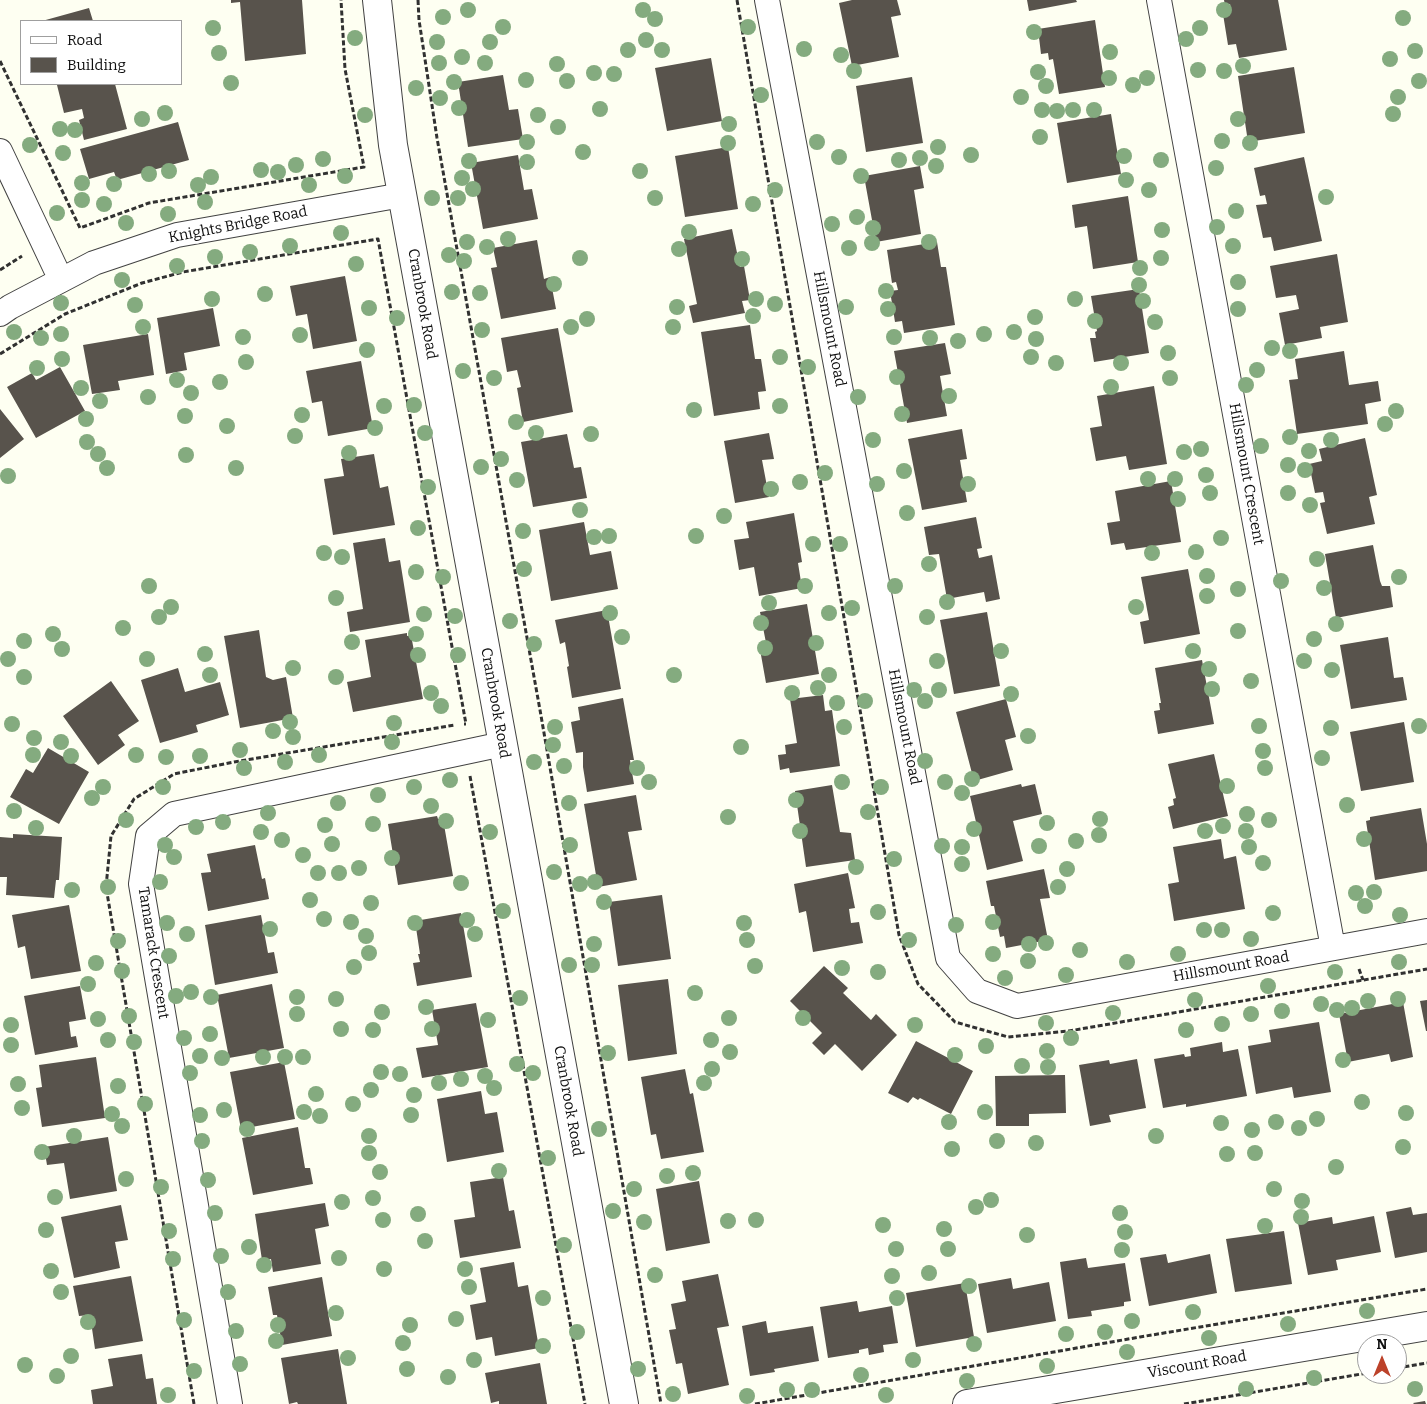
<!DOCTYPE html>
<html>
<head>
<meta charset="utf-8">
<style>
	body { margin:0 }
	#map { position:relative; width:1427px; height:1404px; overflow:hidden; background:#fefff2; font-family:Bitter,serif }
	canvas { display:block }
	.legend { position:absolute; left:20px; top:20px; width:162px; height:65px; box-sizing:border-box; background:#fff; border:1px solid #9f9f9f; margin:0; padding:6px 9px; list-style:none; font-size:15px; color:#0f0f0f }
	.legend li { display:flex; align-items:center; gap:10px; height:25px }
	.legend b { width:25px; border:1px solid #9f9f9f }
	.north { position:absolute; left:1357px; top:1334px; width:50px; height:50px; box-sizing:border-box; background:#fff; border:1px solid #9f9f9f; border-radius:50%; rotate:0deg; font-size:14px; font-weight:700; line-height:20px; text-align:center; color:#0f0f0f }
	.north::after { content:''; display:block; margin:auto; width:18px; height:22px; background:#bc422a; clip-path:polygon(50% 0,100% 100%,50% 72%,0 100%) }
</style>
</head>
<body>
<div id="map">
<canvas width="1427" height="1404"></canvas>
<ul class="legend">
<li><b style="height:6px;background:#fff"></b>Road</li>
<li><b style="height:14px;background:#58534c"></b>Building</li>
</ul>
<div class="north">N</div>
</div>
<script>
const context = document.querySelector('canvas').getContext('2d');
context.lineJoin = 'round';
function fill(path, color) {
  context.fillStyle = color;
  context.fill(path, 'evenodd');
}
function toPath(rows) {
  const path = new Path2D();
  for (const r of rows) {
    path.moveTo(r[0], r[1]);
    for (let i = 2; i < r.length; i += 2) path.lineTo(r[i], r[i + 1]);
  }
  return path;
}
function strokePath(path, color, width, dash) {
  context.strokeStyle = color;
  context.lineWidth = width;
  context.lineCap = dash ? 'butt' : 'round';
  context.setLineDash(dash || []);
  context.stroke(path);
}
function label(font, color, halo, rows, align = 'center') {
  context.font = font + ' Bitter,serif';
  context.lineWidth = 5;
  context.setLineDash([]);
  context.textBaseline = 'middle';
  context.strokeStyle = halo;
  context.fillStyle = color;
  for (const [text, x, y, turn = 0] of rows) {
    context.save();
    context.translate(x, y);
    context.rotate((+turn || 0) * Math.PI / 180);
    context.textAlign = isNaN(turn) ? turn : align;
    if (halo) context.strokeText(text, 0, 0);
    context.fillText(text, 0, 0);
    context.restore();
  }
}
fill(toPath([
	[231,0,302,0,306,54,245,61,240,2,231,3],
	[852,0,897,0,901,15,891,17,899,57,852,66,839,3],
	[1027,0,1076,0,1077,2,1029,11],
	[1224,0,1278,0,1287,50,1239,58,1236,44,1228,45,1223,14,1231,12,1230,4,1225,5],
	[89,8,93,21,42,21],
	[1095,20,1105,87,1059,94,1053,59,1049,60,1048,53,1041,54,1038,29],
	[711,58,722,121,667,131,655,68],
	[1294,67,1305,133,1248,142,1238,76],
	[503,75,509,110,518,109,523,139,468,147,458,82],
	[912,77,923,143,866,152,856,86],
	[63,84,115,84,127,129,84,140,79,120,84,118,82,109,64,113,57,85],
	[1111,114,1121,174,1067,183,1057,123],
	[178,122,189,160,117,180,114,172,89,179,80,149],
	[728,147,738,209,685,217,675,156],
	[518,155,524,190,532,189,538,219,483,229,471,163],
	[1304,157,1322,241,1274,251,1271,237,1263,238,1256,205,1267,204,1265,195,1260,196,1254,168],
	[920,166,924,188,914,190,921,234,876,242,864,176],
	[1128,196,1138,262,1093,269,1087,226,1075,228,1072,205],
	[732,229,740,267,744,266,750,300,742,301,745,313,693,323,689,306,697,304,684,239],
	[537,240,544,279,550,277,556,309,501,319,491,268,497,267,493,248],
	[937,242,941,267,946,267,955,325,904,333,902,321,895,322,890,291,898,290,896,282,892,283,887,250],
	[1337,254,1348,322,1320,327,1322,338,1285,345,1279,313,1299,309,1296,295,1276,298,1270,266],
	[345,276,357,341,313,349,307,314,296,316,290,286],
	[1139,289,1149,353,1094,362,1090,338,1096,338,1095,332,1097,331,1091,296],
	[213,308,220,346,184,353,187,370,166,374,157,318],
	[750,325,755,359,761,359,766,391,758,392,760,409,714,416,701,332],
	[558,328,573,412,523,422,517,388,521,387,517,370,507,372,501,338],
	[148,334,154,375,118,381,120,390,92,394,83,345],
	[945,343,951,374,940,376,947,416,907,423,894,351],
	[1344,351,1349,385,1378,381,1381,401,1365,404,1368,424,1297,434,1289,380,1298,379,1295,359],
	[361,361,373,428,328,436,322,401,312,403,306,371],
	[60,367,85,411,36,438,7,387,32,373,36,380],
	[1154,386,1167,464,1129,470,1126,456,1096,461,1090,428,1102,426,1097,396],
	[0,409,24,439,0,458],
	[962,429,967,459,960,460,967,502,922,510,908,439],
	[769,433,774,459,762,460,769,497,735,503,724,441],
	[567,434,574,468,581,467,587,498,533,507,521,442],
	[1365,438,1377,495,1369,497,1375,524,1327,534,1320,503,1325,502,1323,492,1315,493,1309,464,1322,461,1319,449],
	[374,454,380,488,388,486,395,525,333,535,324,479,344,476,341,459],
	[1171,481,1181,542,1126,550,1124,543,1111,545,1107,523,1120,521,1115,491],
	[794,513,802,562,798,563,802,588,759,596,754,567,739,570,734,540,749,538,746,522],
	[976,517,982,548,977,549,979,558,992,555,1000,599,986,602,984,592,947,599,939,554,929,555,924,527],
	[584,522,590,555,611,551,618,589,551,601,539,530],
	[385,538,389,562,400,560,410,622,350,632,347,612,363,609,353,543],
	[1373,545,1380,581,1382,586,1390,586,1393,607,1336,618,1325,554],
	[1188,569,1200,634,1144,644,1140,622,1149,620,1141,577],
	[807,604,819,674,766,683,761,655,768,653,760,612],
	[607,610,621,689,572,698,567,667,569,666,565,642,560,644,555,620],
	[987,612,1000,686,954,694,940,620],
	[259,630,266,677,273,680,286,677,293,718,240,728,224,636],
	[407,633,407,636,411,635,423,699,353,712,347,682,371,677,365,640],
	[1388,637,1394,678,1403,677,1407,700,1351,709,1340,645],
	[1202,660,1214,724,1158,734,1154,711,1160,710,1159,703,1161,703,1155,668],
	[178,668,185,692,220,682,229,715,196,725,198,732,160,743,141,680],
	[111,681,139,721,118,735,125,745,98,765,63,716],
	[823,695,825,711,832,710,840,766,790,773,789,768,780,770,778,755,786,754,785,745,797,743,790,699],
	[623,698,634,760,630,760,634,784,587,792,583,767,583,752,576,753,571,722,580,720,578,707],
	[1006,699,1016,737,1005,740,1013,770,974,781,956,712],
	[1404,722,1414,782,1361,791,1350,732],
	[48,748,89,772,59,824,10,797,26,769,33,773],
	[1214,754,1228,816,1173,829,1168,807,1174,805,1173,799,1176,798,1168,764],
	[1021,784,1022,787,1035,784,1042,814,1013,821,1023,861,987,870,970,796],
	[832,785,840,832,851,833,855,860,806,867,795,791],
	[636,795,642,830,628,832,637,880,598,887,584,804],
	[1421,808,1427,844,1427,871,1375,880,1366,821,1370,820,1370,817],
	[437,816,438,819,443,819,453,876,398,885,388,824],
	[13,834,62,837,59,880,56,880,54,898,6,895,7,877,0,877,0,837,13,838],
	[1221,839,1224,859,1236,856,1245,909,1174,921,1168,884,1179,882,1173,847],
	[255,845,262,879,265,878,269,899,208,911,201,873,211,872,207,854],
	[1044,869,1050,898,1040,899,1048,940,1006,948,1004,936,1000,937,994,906,991,906,986,881],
	[848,873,855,908,849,909,851,923,859,922,863,943,813,952,806,911,799,913,794,884],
	[662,895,671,959,618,966,609,902],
	[69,905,81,971,31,979,25,946,18,948,12,915],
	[461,913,472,977,417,986,413,963,420,962,418,954,420,954,415,921],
	[261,915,268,953,274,952,278,973,215,985,205,925],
	[824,966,848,988,843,993,871,1020,876,1014,897,1035,862,1071,835,1044,824,1055,812,1043,822,1033,790,1001],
	[668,979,677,1054,628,1061,618,985],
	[272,984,284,1048,229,1058,217,995],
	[80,986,86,1019,69,1022,71,1037,76,1036,78,1047,35,1055,24,996],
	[1427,1000,1427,1031,1426,1031,1420,1001],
	[1403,1002,1413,1057,1391,1062,1389,1054,1348,1062,1339,1014],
	[476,1003,488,1067,422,1078,416,1048,438,1045,432,1010],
	[1319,1022,1331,1092,1294,1098,1292,1087,1256,1094,1248,1046,1271,1042,1269,1030],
	[916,1041,973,1071,951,1114,920,1098,918,1100,913,1097,908,1103,888,1093],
	[1222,1042,1223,1052,1238,1049,1247,1096,1186,1107,1186,1104,1163,1108,1154,1059,1184,1054,1185,1057,1191,1056,1190,1048],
	[96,1057,105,1118,42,1127,36,1088,42,1087,39,1065],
	[1137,1059,1146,1108,1109,1115,1111,1122,1090,1126,1079,1065,1109,1060,1110,1064],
	[284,1062,295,1119,241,1129,230,1072],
	[685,1069,690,1094,693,1093,704,1152,661,1159,656,1134,651,1135,641,1077],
	[1065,1075,1066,1113,1029,1114,1029,1126,996,1126,995,1076],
	[481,1091,485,1114,497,1112,504,1152,447,1162,437,1099],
	[298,1127,305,1168,310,1168,313,1184,253,1195,242,1138],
	[108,1137,117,1191,70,1199,64,1163,47,1165,44,1147],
	[503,1177,509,1211,514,1210,521,1248,460,1258,454,1220,475,1217,470,1182],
	[699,1181,710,1243,666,1251,656,1189],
	[325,1203,329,1226,315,1229,321,1264,273,1272,271,1259,262,1260,255,1214],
	[121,1205,128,1240,115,1242,120,1268,74,1278,61,1217],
	[1411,1207,1413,1215,1427,1213,1427,1252,1395,1258,1386,1212],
	[1374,1216,1381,1252,1336,1260,1338,1270,1308,1275,1298,1223,1332,1217,1333,1224],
	[1284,1231,1292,1284,1235,1292,1226,1239],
	[1166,1254,1168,1263,1210,1254,1217,1293,1149,1306,1140,1258],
	[1086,1258,1088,1268,1125,1263,1131,1301,1124,1302,1124,1306,1091,1311,1092,1316,1068,1319,1060,1262],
	[514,1262,518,1287,528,1285,539,1348,495,1356,492,1337,476,1340,470,1305,486,1302,480,1268],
	[718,1274,729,1326,717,1328,729,1385,688,1394,682,1363,676,1364,669,1330,676,1329,671,1304,686,1301,682,1281],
	[131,1276,143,1341,95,1349,90,1315,79,1316,73,1286],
	[322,1277,332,1336,282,1345,277,1315,273,1315,268,1287],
	[1011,1278,1013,1289,1049,1282,1056,1321,987,1333,978,1284],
	[965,1283,974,1337,916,1347,906,1293],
	[857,1301,859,1312,892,1306,898,1343,883,1345,884,1352,869,1355,868,1348,859,1350,859,1353,828,1358,820,1307],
	[766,1321,768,1333,813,1326,819,1361,774,1369,775,1372,750,1376,742,1326],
	[338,1349,347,1404,298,1404,297,1402,289,1404,281,1358],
	[142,1354,146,1379,153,1378,157,1404,93,1404,91,1390,113,1386,108,1359],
	[540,1363,547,1404,499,1404,499,1401,491,1403,485,1373],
	[1425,1401,1426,1404,1414,1404,1413,1403]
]), '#58534c');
const minor = toPath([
	[767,0,948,958,977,991,1017,1006,1427,931],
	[1159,0,1333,948],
	[0,151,61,280],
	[0,314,10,307,94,263,177,235,402,195],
	[230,1404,141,884,148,836,174,814,503,744]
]);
const tertiary = toPath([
	[377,0,393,145,624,1404],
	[967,1404,1427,1326]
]);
strokePath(minor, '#424242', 26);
strokePath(tertiary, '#424242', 30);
strokePath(toPath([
	[418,0,419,20,437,138,540,710,661,1404],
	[737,0,899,935,918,984,955,1022,1008,1037,1069,1031,1427,969],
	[0,61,80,228,149,203,364,167,345,69,341,0],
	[0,270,22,256],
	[0,354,65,314,142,283,183,272,378,239,466,724,464,724],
	[470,776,585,1404],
	[1359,969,1363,980],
	[1397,1368,1427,1363],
	[194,1404,106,887,111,836,134,799,174,774,234,762,455,725],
	[755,1404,1140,1337,1427,1289],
	[1184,1404,1367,1373]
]), '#313131', 3, [5, 2.5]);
strokePath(minor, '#fff', 24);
strokePath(tertiary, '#fff', 28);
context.fillStyle = '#84ab7f';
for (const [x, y] of [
	[468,10],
	[643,10],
	[1224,10],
	[443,17],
	[1403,18],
	[655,19],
	[503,27],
	[748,27],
	[213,28],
	[1200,28],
	[1034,32],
	[355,38],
	[1186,39],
	[646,40],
	[437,42],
	[490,42],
	[804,49],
	[628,50],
	[662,50],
	[1415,51],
	[1110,52],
	[219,53],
	[841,55],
	[462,57],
	[1390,59],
	[439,63],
	[485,63],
	[557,64],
	[1243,66],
	[1198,70],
	[854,71],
	[1224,71],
	[1038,72],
	[594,73],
	[614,74],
	[1109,78],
	[1147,78],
	[526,80],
	[567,81],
	[1419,81],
	[454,82],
	[231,83],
	[1133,85],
	[1046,86],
	[416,88],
	[761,95],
	[1021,97],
	[1398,97],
	[440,98],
	[459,108],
	[600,109],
	[1042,110],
	[1073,110],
	[1094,110],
	[1057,111],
	[165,113],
	[1393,114],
	[365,115],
	[538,115],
	[142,119],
	[1238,119],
	[729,124],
	[558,127],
	[60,129],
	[75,130],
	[1040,137],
	[1222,141],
	[527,142],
	[817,142],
	[728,143],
	[1250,143],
	[30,145],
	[938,147],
	[583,152],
	[63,153],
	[971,155],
	[1124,156],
	[839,157],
	[920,158],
	[323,159],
	[899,160],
	[1161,160],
	[469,161],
	[527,162],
	[296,165],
	[936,166],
	[1216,168],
	[261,170],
	[169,171],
	[640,171],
	[278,172],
	[149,174],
	[345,176],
	[861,176],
	[211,177],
	[462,178],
	[1126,180],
	[82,183],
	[114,184],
	[198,185],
	[309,185],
	[473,189],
	[775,190],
	[1149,190],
	[1326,197],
	[432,198],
	[458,198],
	[655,198],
	[82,200],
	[205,202],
	[104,204],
	[753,204],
	[1236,211],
	[57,213],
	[168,214],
	[857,217],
	[126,223],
	[832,224],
	[1217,227],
	[873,228],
	[1162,230],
	[689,232],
	[341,233],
	[508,239],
	[467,242],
	[929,242],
	[872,243],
	[290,246],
	[1233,246],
	[487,247],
	[849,248],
	[679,249],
	[250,252],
	[449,255],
	[215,257],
	[580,258],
	[1161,258],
	[742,259],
	[464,261],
	[356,264],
	[177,266],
	[1140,268],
	[122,280],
	[1238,282],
	[554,284],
	[1139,285],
	[886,291],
	[452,292],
	[480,293],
	[265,294],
	[212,299],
	[756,299],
	[1075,299],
	[1143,301],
	[61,303],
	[775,304],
	[135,305],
	[677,307],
	[846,307],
	[369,308],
	[888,309],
	[1238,309],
	[753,316],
	[1035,317],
	[397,318],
	[587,319],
	[1095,321],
	[1155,322],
	[143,327],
	[571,327],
	[673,327],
	[482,330],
	[14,332],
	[1014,332],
	[61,334],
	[984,334],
	[300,335],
	[243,337],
	[894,337],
	[41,338],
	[930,338],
	[1036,339],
	[958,341],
	[1272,348],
	[367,350],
	[1290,351],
	[1168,353],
	[780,357],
	[1031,357],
	[62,359],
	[246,362],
	[1056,363],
	[1121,363],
	[808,367],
	[37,368],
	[1257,370],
	[463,371],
	[897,377],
	[494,378],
	[1170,378],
	[177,380],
	[220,382],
	[1246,385],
	[1111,387],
	[81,388],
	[191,393],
	[949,396],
	[148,397],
	[858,397],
	[100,401],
	[414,405],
	[384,406],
	[780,406],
	[694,410],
	[1396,411],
	[902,414],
	[302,415],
	[185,416],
	[86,419],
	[516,422],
	[1385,424],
	[227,426],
	[375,428],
	[425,433],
	[536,433],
	[591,434],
	[295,436],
	[1290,437],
	[873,440],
	[1331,440],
	[87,442],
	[1261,446],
	[1201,449],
	[1309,451],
	[1184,452],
	[349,453],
	[98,454],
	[186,455],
	[501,459],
	[1288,465],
	[481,467],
	[107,468],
	[236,468],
	[1305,470],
	[904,471],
	[825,473],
	[1206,475],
	[8,476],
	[1148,479],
	[1175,479],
	[517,480],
	[800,482],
	[877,484],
	[968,484],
	[428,487],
	[771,489],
	[1210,493],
	[1288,493],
	[1178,499],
	[1310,505],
	[580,510],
	[907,513],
	[724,516],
	[418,528],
	[523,531],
	[609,536],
	[696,536],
	[594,537],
	[1221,538],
	[813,544],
	[840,544],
	[1196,552],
	[324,553],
	[1152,553],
	[342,557],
	[1317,559],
	[929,564],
	[524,569],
	[416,572],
	[1207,576],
	[443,577],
	[1399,577],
	[1281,581],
	[149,586],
	[805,586],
	[895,586],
	[1324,588],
	[1238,589],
	[1207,596],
	[336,598],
	[947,602],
	[769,603],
	[171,607],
	[1136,607],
	[852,608],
	[610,613],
	[829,613],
	[424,614],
	[455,616],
	[159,617],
	[927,617],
	[510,621],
	[761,623],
	[1336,624],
	[123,628],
	[1238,631],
	[53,634],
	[416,634],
	[622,637],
	[1314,639],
	[24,641],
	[352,642],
	[816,643],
	[534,644],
	[765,648],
	[62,649],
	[1001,651],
	[1193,651],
	[205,654],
	[418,655],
	[458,655],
	[8,659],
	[147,659],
	[937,661],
	[1304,661],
	[293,668],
	[1209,669],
	[1332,670],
	[210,675],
	[674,675],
	[829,675],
	[24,677],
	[336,677],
	[1251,681],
	[818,688],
	[1212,689],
	[914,690],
	[939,690],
	[431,693],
	[792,693],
	[1011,694],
	[865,701],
	[925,701],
	[837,703],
	[441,706],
	[290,722],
	[394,723],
	[12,724],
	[1259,726],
	[1419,726],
	[555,727],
	[844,727],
	[1331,728],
	[273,731],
	[1028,736],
	[293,737],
	[34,738],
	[61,742],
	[392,742],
	[553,745],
	[741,747],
	[240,750],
	[1263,751],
	[33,755],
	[136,755],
	[319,755],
	[71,756],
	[200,756],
	[166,757],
	[1322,758],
	[925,761],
	[285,762],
	[534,762],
	[564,766],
	[244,768],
	[637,768],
	[1265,768],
	[972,779],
	[450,780],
	[649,782],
	[842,782],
	[945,782],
	[1227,786],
	[103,787],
	[163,787],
	[414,787],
	[881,787],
	[962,793],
	[378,795],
	[92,798],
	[796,800],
	[338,803],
	[569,803],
	[1347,805],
	[431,806],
	[14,811],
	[868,812],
	[268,813],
	[1247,814],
	[728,817],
	[1100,819],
	[126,820],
	[1269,820],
	[446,821],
	[223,822],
	[1047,823],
	[373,824],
	[325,825],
	[1223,826],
	[196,827],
	[36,828],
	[974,829],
	[800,831],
	[1205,831],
	[1246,831],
	[261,832],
	[490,832],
	[1099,835],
	[1364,839],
	[282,840],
	[1076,841],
	[332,844],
	[165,845],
	[570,845],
	[942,846],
	[1039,846],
	[962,847],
	[1249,847],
	[303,855],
	[174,857],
	[392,858],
	[894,859],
	[1263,863],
	[962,864],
	[856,867],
	[359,868],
	[1067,869],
	[554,872],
	[318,873],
	[339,873],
	[160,882],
	[595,882],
	[461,883],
	[580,884],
	[108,887],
	[1058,887],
	[72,890],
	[1374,892],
	[1356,893],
	[310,900],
	[604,902],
	[371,903],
	[1365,906],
	[503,911],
	[878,912],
	[1273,913],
	[1400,915],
	[324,919],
	[467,920],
	[351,922],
	[993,922],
	[167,923],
	[415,923],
	[744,923],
	[956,925],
	[270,929],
	[1204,930],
	[1222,930],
	[187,934],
	[475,934],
	[366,936],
	[1251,939],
	[747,940],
	[909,940],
	[118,941],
	[1046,943],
	[594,944],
	[1029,944],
	[1080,950],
	[369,953],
	[993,954],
	[1178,954],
	[169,956],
	[1028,961],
	[1127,962],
	[1399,962],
	[96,963],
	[569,965],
	[592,965],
	[755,966],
	[354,967],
	[842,968],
	[122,971],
	[878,972],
	[1335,972],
	[1066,975],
	[1005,978],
	[88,984],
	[1268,986],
	[191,992],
	[695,993],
	[176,996],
	[211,997],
	[297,997],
	[520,998],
	[336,999],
	[1398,999],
	[1195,1000],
	[1368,1001],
	[1321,1004],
	[426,1007],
	[1352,1008],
	[1337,1010],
	[1282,1011],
	[382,1012],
	[1113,1013],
	[297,1014],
	[1251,1014],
	[129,1016],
	[729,1018],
	[803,1018],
	[98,1019],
	[488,1020],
	[1046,1023],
	[1222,1024],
	[11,1025],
	[915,1025],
	[341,1029],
	[432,1029],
	[373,1030],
	[1186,1030],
	[210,1034],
	[184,1038],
	[1071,1038],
	[108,1040],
	[711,1040],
	[134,1042],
	[11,1045],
	[986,1046],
	[1047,1051],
	[730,1052],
	[608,1053],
	[955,1055],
	[200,1056],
	[263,1057],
	[285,1057],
	[303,1057],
	[222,1058],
	[1343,1060],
	[517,1064],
	[1022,1066],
	[1048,1067],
	[712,1069],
	[381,1072],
	[190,1073],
	[533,1073],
	[400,1074],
	[485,1076],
	[461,1079],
	[439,1083],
	[704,1083],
	[18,1084],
	[118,1086],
	[494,1088],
	[371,1090],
	[316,1094],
	[414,1095],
	[1362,1102],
	[145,1104],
	[353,1104],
	[22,1108],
	[224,1110],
	[304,1112],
	[985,1112],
	[1406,1113],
	[112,1114],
	[200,1115],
	[411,1115],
	[320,1116],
	[1317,1119],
	[949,1122],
	[1276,1122],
	[1221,1123],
	[122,1126],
	[1299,1128],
	[247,1129],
	[599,1129],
	[1252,1130],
	[74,1136],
	[369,1136],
	[1156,1136],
	[202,1141],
	[997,1141],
	[1036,1143],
	[1403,1147],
	[952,1149],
	[42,1152],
	[369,1153],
	[1255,1153],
	[1227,1154],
	[548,1158],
	[1336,1167],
	[499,1171],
	[380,1172],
	[693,1173],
	[667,1176],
	[126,1179],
	[208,1180],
	[161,1187],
	[634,1189],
	[1274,1189],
	[55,1197],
	[373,1198],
	[991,1200],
	[1302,1201],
	[342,1202],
	[976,1207],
	[613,1211],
	[215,1213],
	[1120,1213],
	[418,1214],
	[1301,1217],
	[383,1220],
	[756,1220],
	[728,1221],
	[644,1222],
	[883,1225],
	[1265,1226],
	[944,1229],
	[46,1230],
	[169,1231],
	[1125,1232],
	[1027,1235],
	[425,1241],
	[564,1245],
	[249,1247],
	[896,1249],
	[948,1249],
	[1122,1250],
	[221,1256],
	[339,1258],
	[173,1259],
	[264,1265],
	[384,1269],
	[465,1269],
	[51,1271],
	[929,1273],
	[655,1275],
	[892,1276],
	[969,1286],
	[469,1287],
	[61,1292],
	[228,1292],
	[543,1298],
	[897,1298],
	[1367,1311],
	[1193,1312],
	[336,1313],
	[456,1319],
	[184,1320],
	[1132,1321],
	[88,1322],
	[1288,1324],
	[278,1325],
	[410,1325],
	[236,1331],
	[577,1332],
	[1105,1332],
	[1066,1334],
	[1209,1338],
	[276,1341],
	[403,1343],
	[974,1344],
	[543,1346],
	[1127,1352],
	[71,1356],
	[348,1358],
	[474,1360],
	[913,1360],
	[240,1364],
	[25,1365],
	[1047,1366],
	[407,1369],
	[638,1369],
	[194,1371],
	[861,1375],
	[57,1376],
	[448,1377],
	[1314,1378],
	[967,1381],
	[1246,1389],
	[1415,1389],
	[787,1390],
	[812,1390],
	[673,1394],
	[168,1395],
	[886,1395],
	[747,1396]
]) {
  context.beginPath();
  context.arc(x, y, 8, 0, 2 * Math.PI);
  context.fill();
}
label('15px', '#0f0f0f', '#fff', [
	["Knights Bridge Road",238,225,-11],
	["Cranbrook Road",422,304,80],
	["Hillsmount Road",829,329,79],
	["Hillsmount Crescent",1246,474,80],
	["Cranbrook Road",495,703,80],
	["Hillsmount Road",904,727,79],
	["Tamarack Crescent",153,953,81],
	["Hillsmount Road",1231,967,-10],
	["Cranbrook Road",568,1101,80],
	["Viscount Road",1197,1365,-10]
]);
</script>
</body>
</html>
